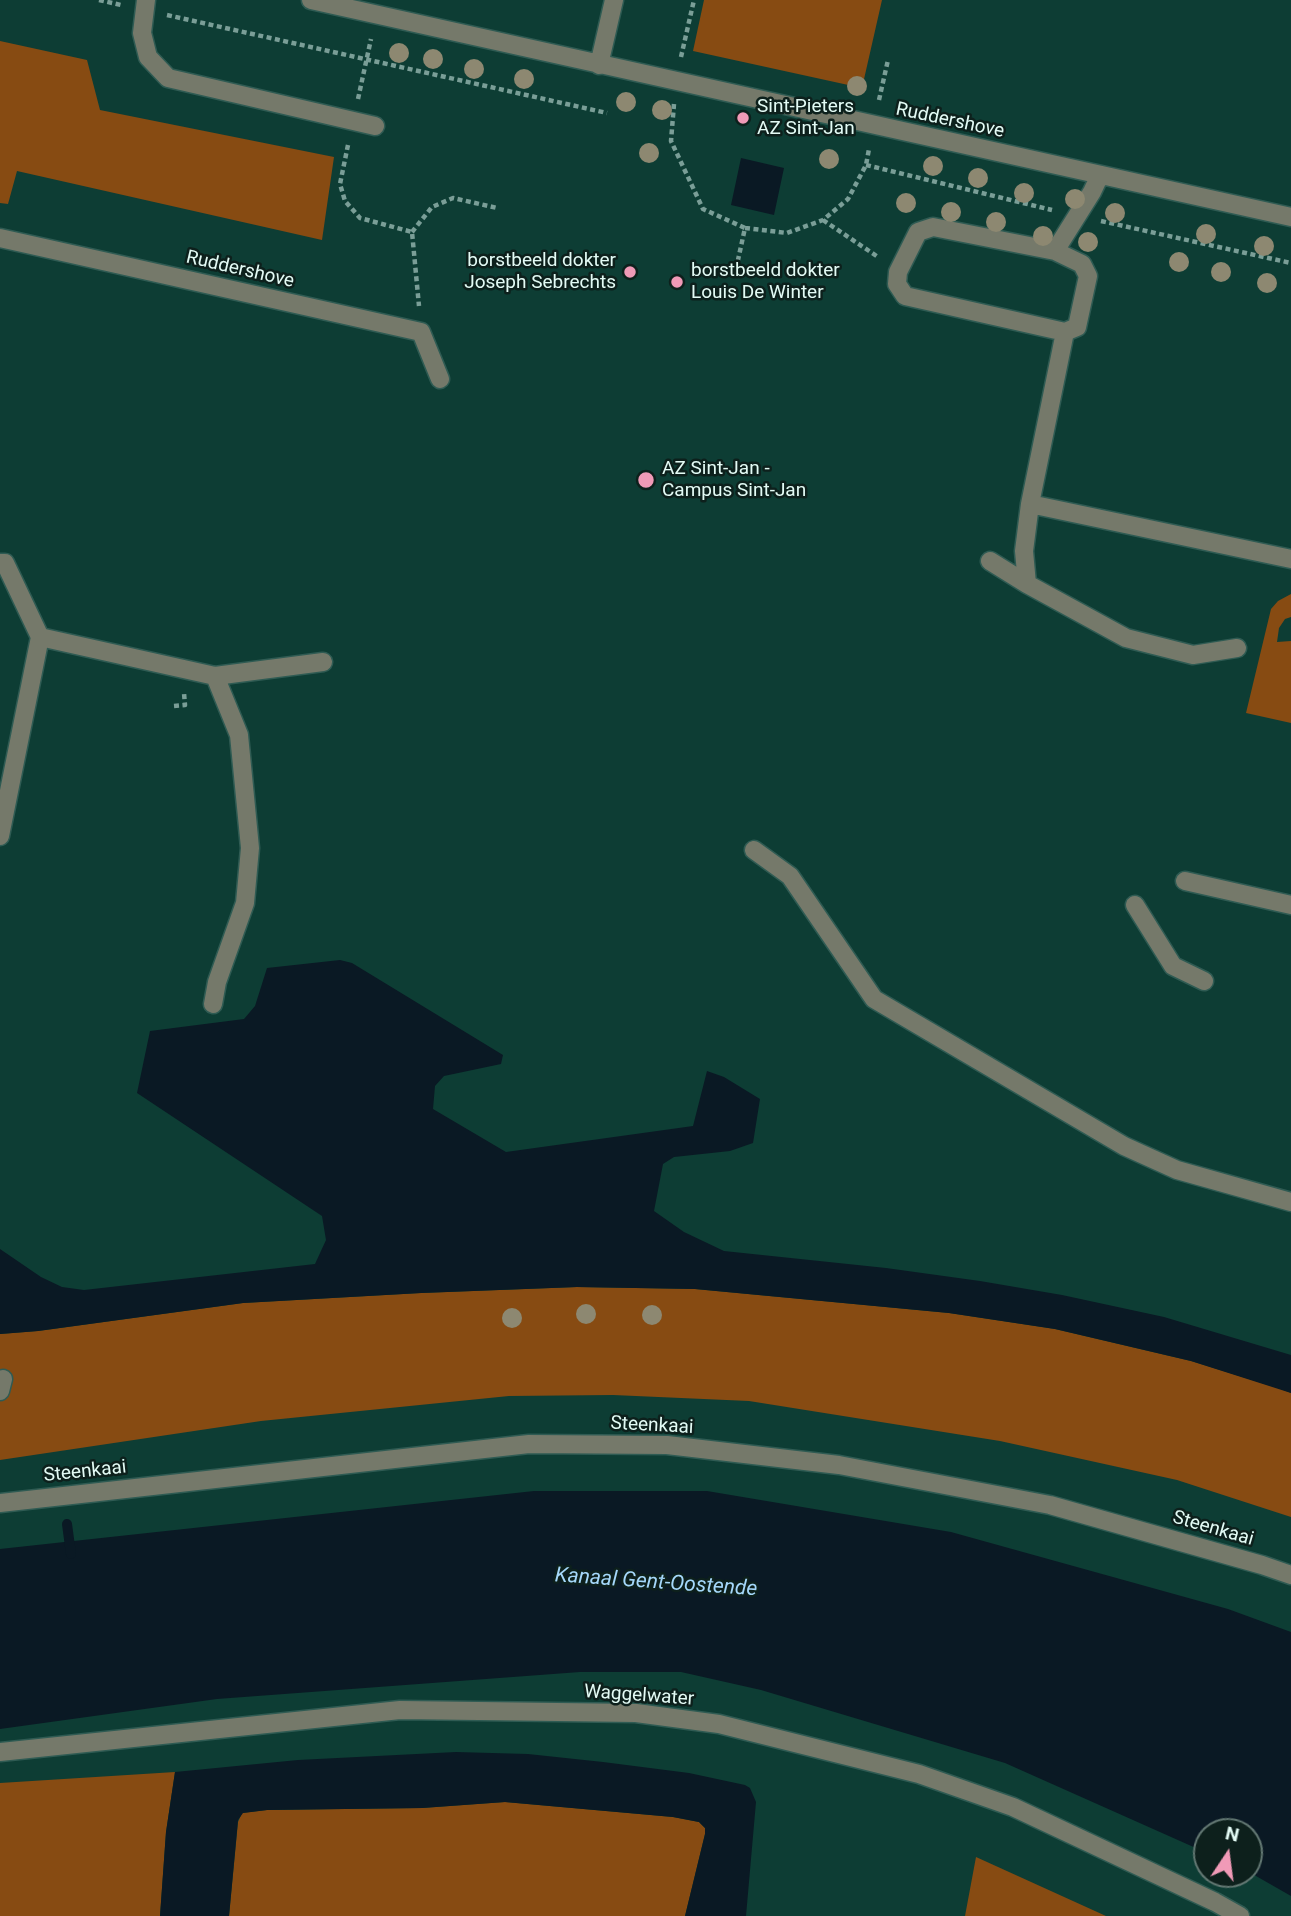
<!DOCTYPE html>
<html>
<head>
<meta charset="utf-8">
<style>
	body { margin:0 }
	#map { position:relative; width:1291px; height:1916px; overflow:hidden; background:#0d3d34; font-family:Roboto,sans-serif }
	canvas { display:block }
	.north { position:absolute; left:1193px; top:1818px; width:70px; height:70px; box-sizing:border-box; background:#0d201c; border:2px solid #637873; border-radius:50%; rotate:13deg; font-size:19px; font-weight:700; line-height:28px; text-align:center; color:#e3fbf5 }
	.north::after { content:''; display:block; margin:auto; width:24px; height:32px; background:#f09ab7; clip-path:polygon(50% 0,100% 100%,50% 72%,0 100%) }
</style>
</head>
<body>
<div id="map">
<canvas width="1291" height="1916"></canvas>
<div class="north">N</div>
</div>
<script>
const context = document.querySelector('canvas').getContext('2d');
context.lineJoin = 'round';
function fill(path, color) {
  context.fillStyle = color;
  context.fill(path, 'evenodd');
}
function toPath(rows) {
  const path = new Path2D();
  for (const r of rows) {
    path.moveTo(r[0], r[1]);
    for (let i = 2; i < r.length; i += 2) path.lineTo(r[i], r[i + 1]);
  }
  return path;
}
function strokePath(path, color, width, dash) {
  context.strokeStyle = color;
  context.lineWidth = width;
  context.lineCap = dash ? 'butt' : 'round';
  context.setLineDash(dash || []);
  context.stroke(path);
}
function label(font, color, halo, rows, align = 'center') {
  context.font = font + ' Roboto,sans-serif';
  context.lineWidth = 5;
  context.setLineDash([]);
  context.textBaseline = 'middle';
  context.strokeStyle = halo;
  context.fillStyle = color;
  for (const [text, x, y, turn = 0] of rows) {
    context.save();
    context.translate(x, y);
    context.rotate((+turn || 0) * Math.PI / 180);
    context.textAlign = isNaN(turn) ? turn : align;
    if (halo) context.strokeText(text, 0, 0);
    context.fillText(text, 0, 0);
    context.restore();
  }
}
fill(toPath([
	[704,0,882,0,862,88,693,51],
	[0,41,87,60,100,110,334,157,322,240,17,171,8,204,0,203],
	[1291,594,1291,617,1285,619,1279,628,1277,642,1291,641,1291,723,1246,713,1271,609,1278,601],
	[577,1287,695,1289,949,1313,1055,1329,1191,1361,1278,1388,1291,1393,1291,1517,1177,1480,1000,1441,749,1401,613,1395,509,1396,261,1421,0,1460,0,1334,38,1331,243,1303,421,1293],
	[175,1772,166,1832,160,1916,0,1916,0,1783],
	[505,1802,673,1817,699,1822,705,1828,705,1834,685,1916,229,1916,238,1822,242,1813,267,1810,422,1808],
	[976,1857,1106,1916,965,1916]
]), '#874b12');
fill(toPath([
	[741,158,784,168,774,215,731,205],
	[340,960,352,963,503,1055,501,1064,444,1076,435,1086,433,1109,506,1152,693,1126,707,1071,724,1077,760,1099,753,1143,730,1151,674,1157,663,1164,654,1211,684,1232,724,1251,886,1268,980,1281,1062,1295,1164,1317,1291,1355,1291,1393,1191,1361,1055,1329,949,1313,695,1289,577,1287,421,1293,243,1303,38,1331,0,1334,0,1249,41,1277,62,1287,84,1290,315,1264,326,1240,322,1216,137,1093,150,1031,244,1019,255,1006,267,968],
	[534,1491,707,1491,951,1532,1228,1609,1291,1632,1291,1896,1249,1872,1249,1832,1207,1832,1207,1853,1005,1763,761,1690,681,1672,580,1672,217,1699,0,1729,0,1549],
	[456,1752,528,1754,603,1762,689,1773,745,1785,750,1788,756,1802,746,1916,685,1916,705,1834,705,1828,699,1822,673,1817,505,1802,422,1808,267,1810,243,1813,238,1820,229,1916,160,1916,166,1832,175,1772,298,1760]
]), '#0a1924');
strokePath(toPath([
	[67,1524,71,1554]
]), '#0a1924', 10);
const minor = toPath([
	[146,0,142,33,148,57,168,78,375,126],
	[311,0,1291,217],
	[599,65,614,0],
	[0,238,421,332,440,379],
	[1055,251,1082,264,1088,276,1077,327,1065,332,905,296,897,284,898,272,918,232,933,227,1055,251,1092,192,1100,175],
	[1030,504,1291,559],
	[990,561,1027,584,1126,638,1193,655,1237,648],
	[0,563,5,563,40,637,215,676,323,662],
	[1027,584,1024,551,1030,504,1065,332],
	[0,836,40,637],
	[754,850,790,876,874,999,1124,1146,1177,1170,1291,1202],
	[1185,881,1291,905],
	[1135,905,1173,966,1204,981],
	[213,1004,217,982,245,903,250,848,239,735,215,676],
	[0,1391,3,1379],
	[0,1503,529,1444,667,1445,839,1465,1050,1505,1262,1565,1291,1575],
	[0,1752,400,1710,636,1713,719,1724,919,1774,1013,1807,1215,1902,1240,1916]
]);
strokePath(minor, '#2f5b53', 21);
strokePath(toPath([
	[99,0,121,5],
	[167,15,607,113],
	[681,57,694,0],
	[358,99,371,39],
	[879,100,888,60],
	[674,104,671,141,703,209,745,228,738,260],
	[348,145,340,184,345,201,360,218,412,232,419,306],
	[866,165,1052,210],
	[823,220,878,257],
	[1101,221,1291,263],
	[745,228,787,233,823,220,848,199,866,165,869,149],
	[412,232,432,207,453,198,497,208],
	[174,706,185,705,184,693]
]), '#7a9e97', 4.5, [5, 3.5]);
strokePath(minor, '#75796a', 18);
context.fillStyle = '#8d8871';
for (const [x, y] of [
	[399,53],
	[433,59],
	[474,69],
	[524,79],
	[857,86],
	[626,102],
	[662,110],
	[649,153],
	[829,159],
	[933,166],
	[978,178],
	[1024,193],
	[1075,199],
	[906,203],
	[951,212],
	[1115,213],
	[996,222],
	[1206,234],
	[1043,236],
	[1088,242],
	[1264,246],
	[1179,262],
	[1221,272],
	[1267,283],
	[586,1314],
	[652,1315],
	[512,1318]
]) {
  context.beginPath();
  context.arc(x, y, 10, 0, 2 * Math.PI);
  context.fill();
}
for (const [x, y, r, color] of [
	[743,118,7,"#f09ab7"],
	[630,272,7,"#f09ab7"],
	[677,282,7,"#f09ab7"],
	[646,480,9,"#f09ab7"]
]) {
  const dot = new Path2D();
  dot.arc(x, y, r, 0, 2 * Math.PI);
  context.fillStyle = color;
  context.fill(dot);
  strokePath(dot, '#0d201c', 2.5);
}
label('19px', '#e3fbf5', '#0d201c', [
	["Sint-Pieters",757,107],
	["AZ Sint-Jan",757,129],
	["borstbeeld dokter",616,261,"right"],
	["Joseph Sebrechts",616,283,"right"],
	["borstbeeld dokter",691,271],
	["Louis De Winter",691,293],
	["AZ Sint-Jan -",662,469],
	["Campus Sint-Jan",662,491]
], 'left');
label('19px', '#e3fbf5', '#0d201c', [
	["Ruddershove",950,121,12],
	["Ruddershove",240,270,13],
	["Steenkaai",652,1426,3],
	["Steenkaai",85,1472,-6],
	["Steenkaai",1213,1529,16],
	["Waggelwater",639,1696,4]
]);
label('italic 21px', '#a5d8fa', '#0d201c', [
	["Kanaal Gent-Oostende",656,1583,4]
]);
</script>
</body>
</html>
